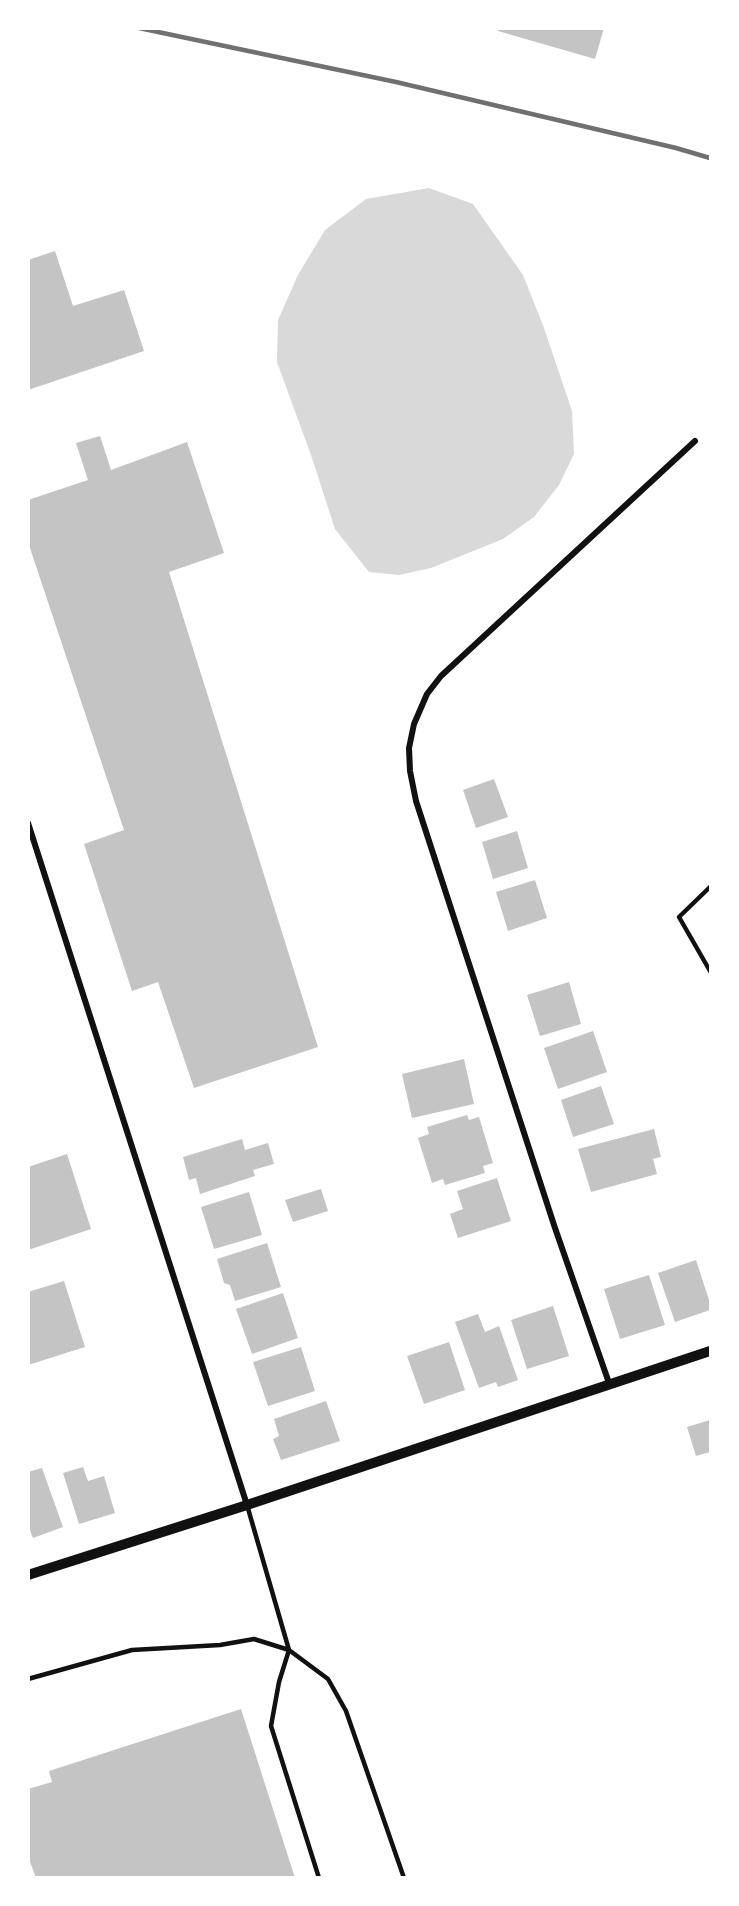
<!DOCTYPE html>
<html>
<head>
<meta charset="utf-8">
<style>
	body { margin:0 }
	#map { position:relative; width:739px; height:1906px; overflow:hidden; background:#fff; font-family:"Public Sans",sans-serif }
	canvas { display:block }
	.frame { position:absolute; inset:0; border:30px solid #fff; pointer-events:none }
</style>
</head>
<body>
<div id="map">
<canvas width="739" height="1906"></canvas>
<div class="frame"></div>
</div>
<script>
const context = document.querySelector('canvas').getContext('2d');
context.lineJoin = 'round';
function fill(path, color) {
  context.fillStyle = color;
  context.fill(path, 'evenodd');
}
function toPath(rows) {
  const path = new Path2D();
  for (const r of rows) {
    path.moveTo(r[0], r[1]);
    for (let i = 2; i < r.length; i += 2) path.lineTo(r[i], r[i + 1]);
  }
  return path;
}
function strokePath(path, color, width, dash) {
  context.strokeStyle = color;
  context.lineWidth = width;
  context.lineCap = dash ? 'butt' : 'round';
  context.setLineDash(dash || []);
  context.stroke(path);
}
fill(toPath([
	[429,188,473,204,523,275,544,328,572,411,574,454,559,485,534,517,503,539,431,568,399,575,369,572,335,529,312,458,277,362,278,320,298,275,325,230,366,199]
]), '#d9d9d9');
fill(toPath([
	[499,28,604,28,595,59,498,31],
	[55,251,73,306,124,290,144,351,28,390,28,260],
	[100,436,111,470,187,442,224,553,169,572,318,1047,194,1088,158,982,132,991,84,844,124,830,28,542,28,500,88,480,76,443],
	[494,779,508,817,476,828,463,790],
	[517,831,528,868,493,879,482,842],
	[535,880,547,918,508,931,496,892],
	[569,982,581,1024,540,1036,527,995],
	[593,1031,607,1072,558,1089,544,1048],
	[464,1059,474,1104,412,1118,402,1074],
	[601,1086,614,1124,573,1137,561,1100],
	[467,1115,469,1120,479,1117,493,1163,483,1166,485,1173,445,1185,443,1179,432,1183,418,1138,429,1134,427,1127],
	[654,1129,661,1157,653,1159,657,1174,591,1192,578,1149],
	[242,1139,245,1150,268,1143,274,1164,253,1170,255,1176,200,1194,196,1178,189,1180,183,1157],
	[67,1154,91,1229,28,1250,28,1167],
	[497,1178,511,1221,458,1238,450,1214,463,1209,457,1191],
	[321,1189,328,1211,293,1222,285,1200],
	[249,1192,262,1235,214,1249,201,1207],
	[267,1243,281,1287,235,1301,230,1285,224,1283,217,1259],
	[696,1260,710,1303,710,1310,675,1322,658,1273],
	[649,1275,665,1325,620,1339,604,1289],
	[64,1281,85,1347,28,1365,28,1292],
	[283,1293,298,1338,252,1354,236,1309],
	[553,1306,569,1356,527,1369,511,1320],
	[478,1314,485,1332,499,1326,518,1380,498,1387,496,1382,479,1388,455,1322],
	[449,1342,465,1390,424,1404,407,1356],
	[301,1347,315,1391,268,1406,253,1362],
	[326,1401,340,1441,281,1460,273,1439,279,1436,274,1419],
	[710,1420,710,1452,696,1456,687,1427],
	[83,1467,88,1481,104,1476,115,1513,79,1524,63,1473],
	[42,1468,63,1527,33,1538,28,1525,28,1472],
	[241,1709,295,1878,36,1878,28,1856,28,1789,52,1782,49,1771]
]), '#c4c4c4');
strokePath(toPath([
	[710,887,679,917,710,971],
	[247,1505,289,1650,279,1682,271,1726,319,1878],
	[28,1679,132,1650,220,1645,254,1639,289,1650,328,1679,346,1711,404,1878]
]), '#111', 4.5);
strokePath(toPath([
	[28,823,247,1505],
	[609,1383,555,1228,416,801,410,771,409,748,414,724,427,694,441,676,695,441]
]), '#111', 6);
strokePath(toPath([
	[28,1575,247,1505,710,1351]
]), '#111', 10);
strokePath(toPath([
	[139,28,396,82,676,148,710,158]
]), '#707070', 4.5);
</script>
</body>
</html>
